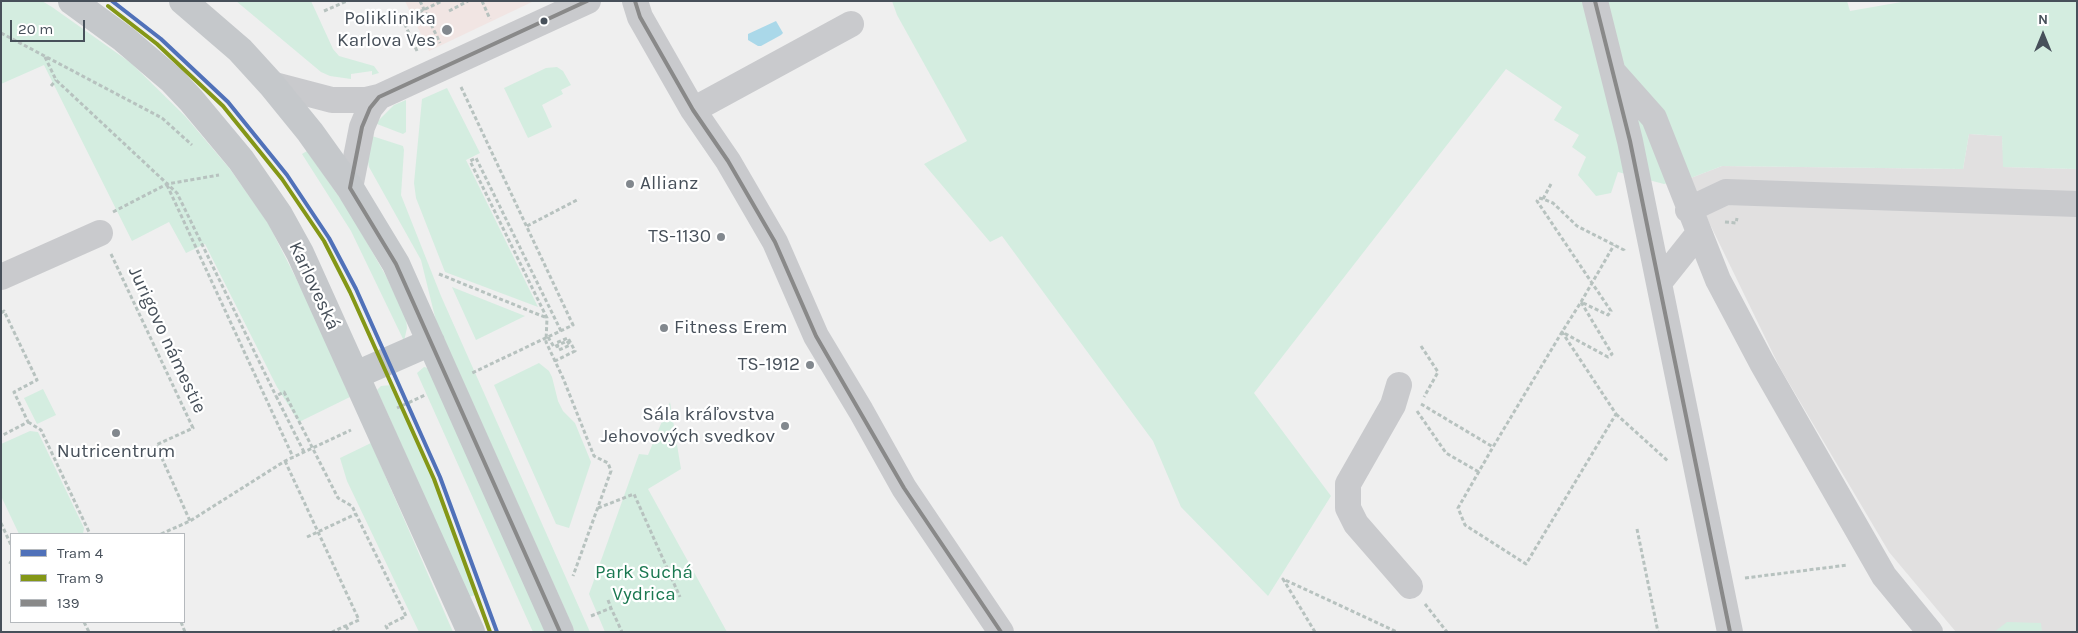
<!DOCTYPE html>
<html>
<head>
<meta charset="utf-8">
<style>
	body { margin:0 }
	#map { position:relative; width:2078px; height:633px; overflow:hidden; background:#efefef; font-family:Karla,sans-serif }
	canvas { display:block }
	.frame { position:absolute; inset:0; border:2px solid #47505a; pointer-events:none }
	.legend { position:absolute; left:10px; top:533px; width:175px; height:90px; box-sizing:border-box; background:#fff; border:1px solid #b5b9bd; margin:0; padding:6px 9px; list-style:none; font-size:15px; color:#47505a }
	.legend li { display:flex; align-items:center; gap:10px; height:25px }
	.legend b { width:25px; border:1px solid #b5b9bd }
	.north { position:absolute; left:2018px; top:10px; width:50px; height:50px; -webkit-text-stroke:4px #fff; paint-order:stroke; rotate:0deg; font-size:14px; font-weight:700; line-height:20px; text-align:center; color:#47505a }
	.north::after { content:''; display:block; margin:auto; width:18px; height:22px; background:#47505a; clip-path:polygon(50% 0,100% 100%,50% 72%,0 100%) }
	.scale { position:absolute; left:10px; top:20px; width:75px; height:22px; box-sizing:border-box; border:2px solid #47505a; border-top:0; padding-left:6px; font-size:15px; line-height:18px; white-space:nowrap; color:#47505a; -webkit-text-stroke:4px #fff; paint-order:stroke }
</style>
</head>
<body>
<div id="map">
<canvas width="2078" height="633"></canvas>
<div class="frame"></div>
<ul class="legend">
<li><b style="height:6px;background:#5071b9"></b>Tram 4</li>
<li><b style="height:6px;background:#849717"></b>Tram 9</li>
<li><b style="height:6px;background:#898989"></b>139</li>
</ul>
<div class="north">N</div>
<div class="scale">20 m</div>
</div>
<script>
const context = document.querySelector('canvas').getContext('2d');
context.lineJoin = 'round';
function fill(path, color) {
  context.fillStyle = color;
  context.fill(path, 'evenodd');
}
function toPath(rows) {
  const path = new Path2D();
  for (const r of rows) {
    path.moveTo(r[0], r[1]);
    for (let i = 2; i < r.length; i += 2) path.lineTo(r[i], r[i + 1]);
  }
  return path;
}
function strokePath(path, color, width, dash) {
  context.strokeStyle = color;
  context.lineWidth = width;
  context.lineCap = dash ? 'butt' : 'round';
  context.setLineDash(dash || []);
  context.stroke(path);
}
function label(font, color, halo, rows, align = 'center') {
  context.font = font + ' Karla,sans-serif';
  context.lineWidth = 4.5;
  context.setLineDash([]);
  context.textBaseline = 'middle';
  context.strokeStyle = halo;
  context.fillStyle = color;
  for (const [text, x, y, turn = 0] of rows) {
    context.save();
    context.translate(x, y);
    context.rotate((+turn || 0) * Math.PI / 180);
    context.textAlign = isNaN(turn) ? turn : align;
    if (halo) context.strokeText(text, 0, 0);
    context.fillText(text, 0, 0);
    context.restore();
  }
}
fill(toPath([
	[1969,134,2002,136,2004,167,2077,169,2077,632,1956,632,1889,552,1780,368,1688,179,1722,166,1963,169]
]), '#e1e0e0');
fill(toPath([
	[405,1,534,1,429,51]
]), '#f1e5e3');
fill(toPath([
	[1,1,42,1,52,7,131,63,185,116,230,169,268,223,310,306,350,397,299,422,277,387,205,244,186,253,169,222,132,241,44,65,1,84],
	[236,1,311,1,333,49,339,56,374,66,379,73,372,75,372,71,351,74,351,79,330,76,321,72],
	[892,1,1847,1,1850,11,1907,1,2077,1,2077,169,2003,167,2002,136,1969,134,1963,169,1722,166,1688,179,1664,184,1618,172,1611,193,1596,196,1578,175,1586,157,1572,147,1579,135,1554,120,1562,107,1506,69,1254,393,1331,496,1268,596,1181,507,1153,441,1002,236,990,242,924,164,967,141,897,15],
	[557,67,563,71,571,85,561,90,563,94,542,105,552,127,528,138,504,88,546,68],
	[447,88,480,153,466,160,538,307,445,272,416,198,414,183,422,99],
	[406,100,406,132,403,134,377,124,377,122,394,105],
	[372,136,403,146,404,150,401,195,441,296,590,632,575,632,436,321,421,260,369,167,367,156],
	[307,151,349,211,386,276,406,318,407,328,404,341,351,231,302,154],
	[452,287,525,316,476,340],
	[539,363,549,371,552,377,558,401,563,411,575,423,591,462,569,528,556,524,494,385],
	[424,367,428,368,547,632,533,632,417,373],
	[392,385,431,474,475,595,469,597,377,390,381,386],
	[43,389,56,415,37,424,24,398],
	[670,402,681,469,648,489,727,632,605,632,589,594,639,454,648,455],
	[30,431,38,432,84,528,83,534,19,534,1,496,1,444],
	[371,443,453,632,419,632,347,481,340,458],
	[2007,622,2041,623,2042,632,1994,632]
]), '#d4ede0');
fill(toPath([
	[776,21,783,33,781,35,761,46,758,46,748,40,748,34]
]), '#aad8e9');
strokePath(toPath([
	[420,1,440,43],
	[482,1,490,19],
	[324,11,347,1],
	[449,11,468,1],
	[1,33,162,118,192,145],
	[417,51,403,20,442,1],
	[45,57,56,80,177,193,276,396],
	[51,86,56,80],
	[461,87,573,325,472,373],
	[1551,184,1543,199,1553,203,1577,226,1624,250,1625,252],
	[167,185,293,457],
	[1543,199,1539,198,1537,201,1592,283,1611,311,1608,315,1581,302,1612,354,1608,357,1562,332,1616,414,1526,564,1465,525,1458,508,1493,447,1562,332,1581,302,1614,245],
	[113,212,167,184,219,175],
	[1725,222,1736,223,1737,218],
	[527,226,579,199],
	[111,254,193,428,156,445,190,521],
	[439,274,547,318],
	[1,313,4,311,37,380,14,392,28,422,1,436],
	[561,331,476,158,470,161,547,318,546,342,563,378,594,456,608,463,611,471,573,576],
	[548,337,554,347,567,341,570,345,559,350,556,343,568,338,575,351,555,361],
	[1421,346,1438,372,1424,397],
	[1421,404,1493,447],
	[397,408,425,395],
	[1417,411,1446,453,1479,472],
	[1616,414,1669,462],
	[28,422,41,430,90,534],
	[304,452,276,396,284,392,338,498,352,506,406,616,386,626,389,632],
	[285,461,359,620,332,632],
	[598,508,634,494,680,597],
	[1,523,11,545],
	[1637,529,1658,632],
	[161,534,190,521,285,461,351,430],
	[307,537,356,514],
	[9,562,11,563],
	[1745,578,1848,565],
	[608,600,611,608],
	[1425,604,1447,632],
	[591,616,611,608,622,632],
	[84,622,89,632],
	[181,622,185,632],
	[346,626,349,632],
	[1315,632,1283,579,1397,632]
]), '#b7c2bf', 3, [4, 2.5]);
strokePath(toPath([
	[635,1,640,17,693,110,728,161,775,242,816,336,861,411,904,488,1001,632],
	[1595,1,1630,141,1730,632],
	[1614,73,1654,118,1718,280,1762,363,1884,576,1930,632],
	[271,84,332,100,366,100,379,97,588,1],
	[693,110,851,24],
	[350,188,362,127,370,108,379,97],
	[1688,210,1726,192,2077,204],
	[1,277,100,233],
	[1659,283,1698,234],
	[1399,385,1393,405,1348,484,1348,508,1356,524,1410,586]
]), '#c9cacd', 26);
strokePath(toPath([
	[72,1,124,39,172,80,191,100,241,160,279,215,300,253,471,632],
	[183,1,240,50,271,84,310,132,350,188,396,264,560,632],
	[356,375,431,342]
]), '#c5c8cb', 28);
strokePath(toPath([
	[635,1,640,17,693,110,728,161,775,242,816,336,904,488,1001,632],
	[1595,1,1630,141,1730,632],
	[560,632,396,264,350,188,362,127,370,108,379,97,587,1]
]), '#898989', 4);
strokePath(toPath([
	[112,1,161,39,228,102,287,175,329,238,356,289,440,477,497,632]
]), '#5071b9', 4);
strokePath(toPath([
	[108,6,157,44,223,106,282,179,324,241,350,292,434,479,490,632]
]), '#849717', 4);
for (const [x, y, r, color] of [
	[544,21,4.5,"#47505a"],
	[447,30,6,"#82888e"],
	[630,184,5,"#82888e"],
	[721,237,5,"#82888e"],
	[664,328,5,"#82888e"],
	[810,365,5,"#82888e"],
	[785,426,5,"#82888e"],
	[116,433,5,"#82888e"]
]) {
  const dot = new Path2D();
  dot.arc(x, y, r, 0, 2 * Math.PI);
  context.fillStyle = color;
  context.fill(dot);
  strokePath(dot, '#fff', 2);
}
label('19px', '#47505a', '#fff', [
	["Poliklinika",436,19],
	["Karlova Ves",436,41],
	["Allianz",640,184,"left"],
	["TS-1130",711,237],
	["Fitness Erem",674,328,"left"],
	["TS-1912",800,365],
	["Sála kráľovstva",775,415],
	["Jehovových svedkov",775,437],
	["Nutricentrum",116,452,"center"]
], 'right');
label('19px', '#47505a', '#fff', [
	["Karloveská",314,286,65],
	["Jurigovo námestie",167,340,65]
]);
label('19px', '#1b7851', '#fff', [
	["Park Suchá",644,573],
	["Vydrica",644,595]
]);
</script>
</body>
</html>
